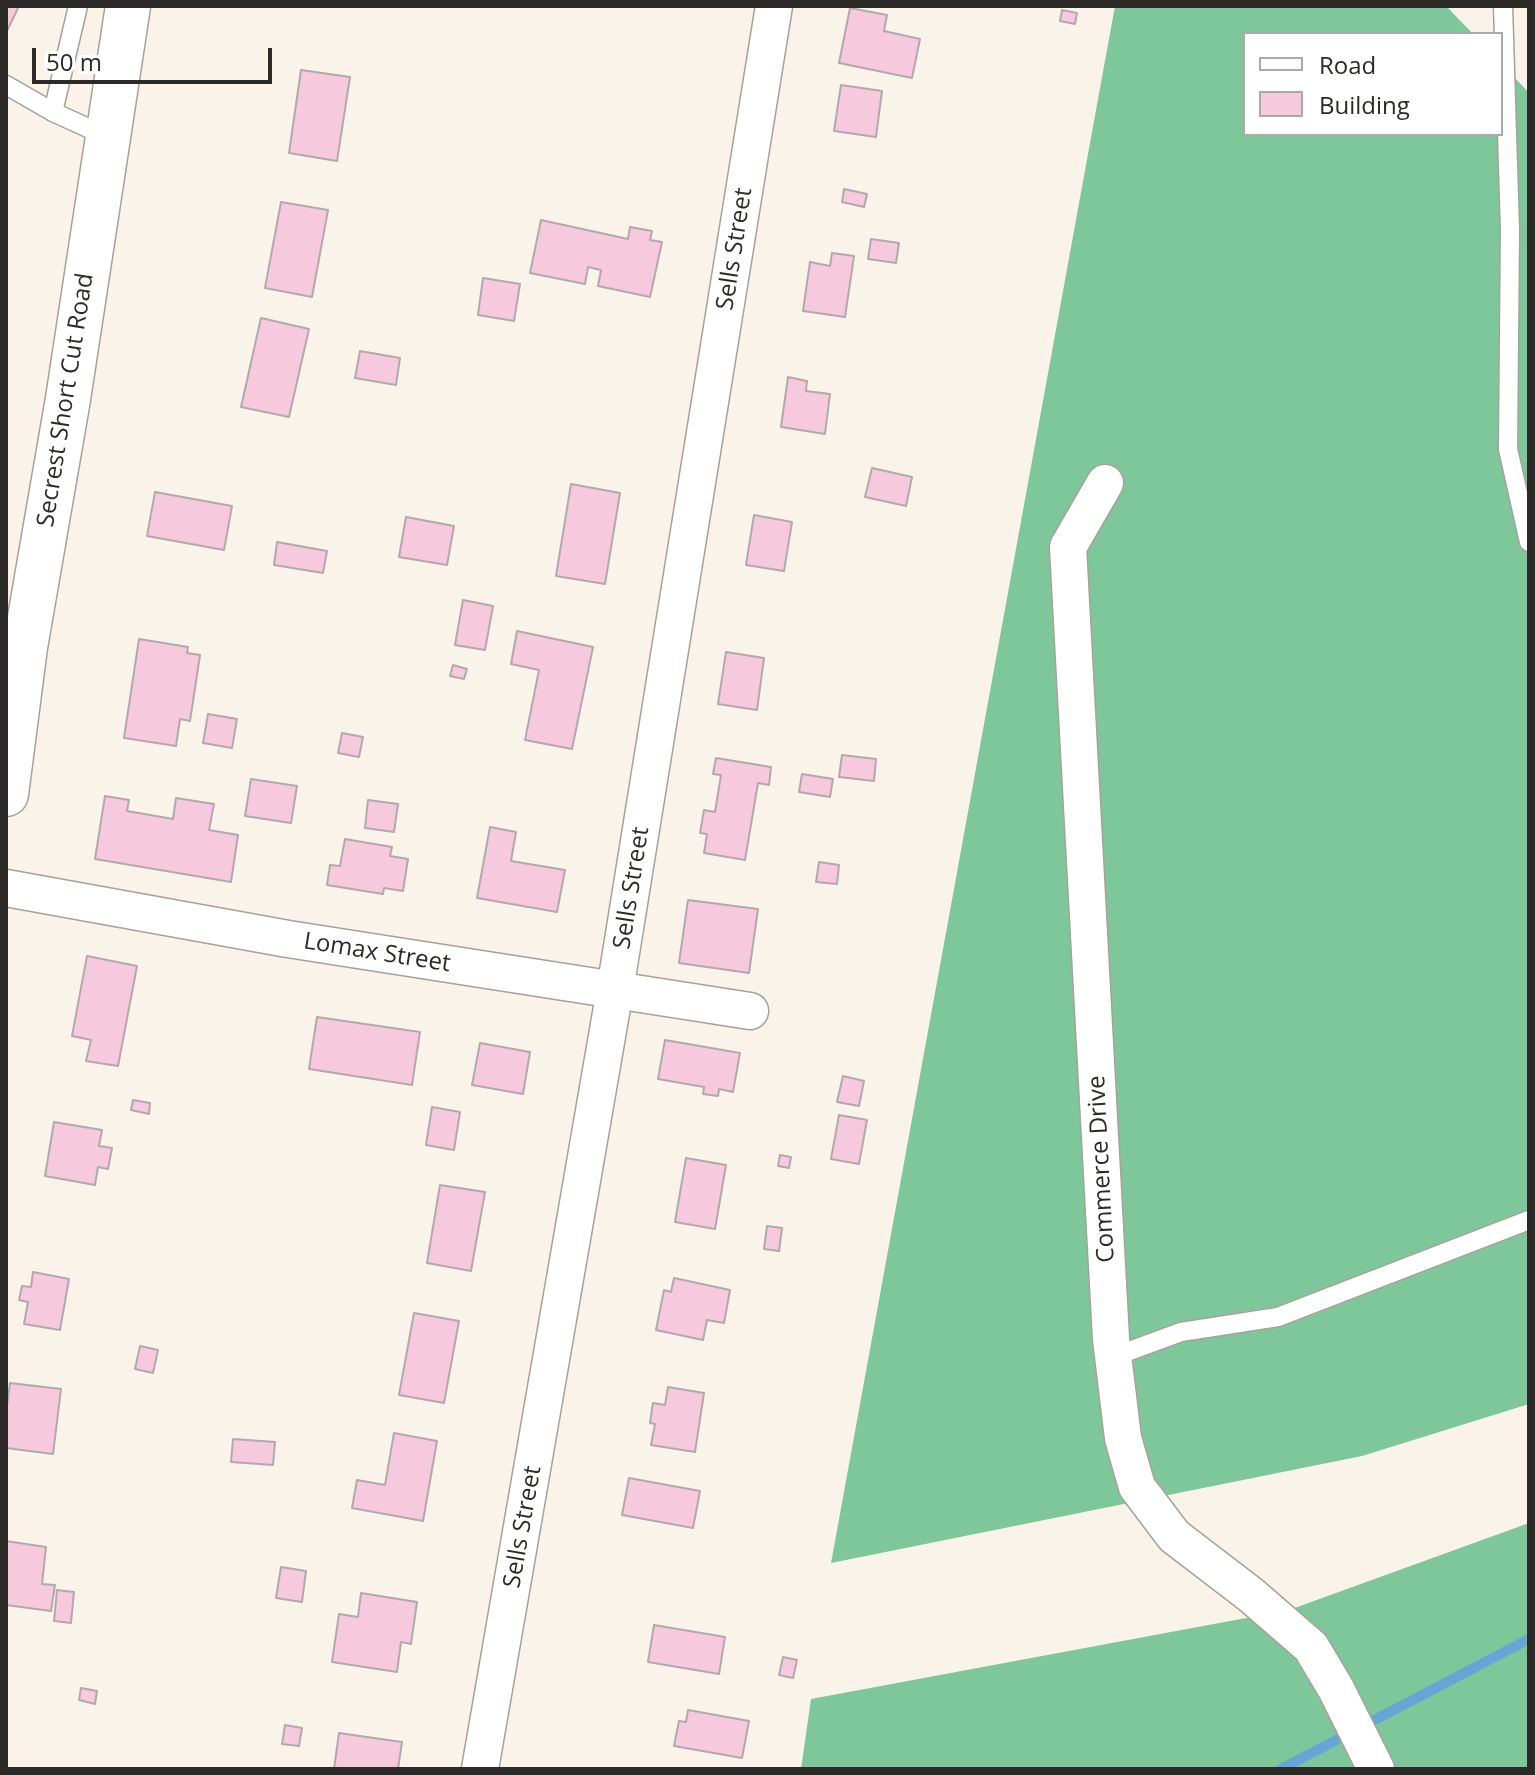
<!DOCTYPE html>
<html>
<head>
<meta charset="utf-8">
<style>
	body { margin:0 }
	#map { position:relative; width:1535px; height:1775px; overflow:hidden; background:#f9f3ea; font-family:"Open Sans",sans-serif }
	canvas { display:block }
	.frame { position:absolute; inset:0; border:8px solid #2c2a26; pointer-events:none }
	.legend { position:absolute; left:1243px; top:32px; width:260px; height:104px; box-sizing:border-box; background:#fff; border:2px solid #abaaa8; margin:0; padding:10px 14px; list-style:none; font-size:24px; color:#2c2a26 }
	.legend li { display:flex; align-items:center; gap:16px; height:40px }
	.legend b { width:40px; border:2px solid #abaaa8 }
	.scale { position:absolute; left:32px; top:48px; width:240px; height:36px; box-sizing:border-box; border:4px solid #2c2a26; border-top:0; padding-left:10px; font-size:24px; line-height:28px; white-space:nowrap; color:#2c2a26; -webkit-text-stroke:6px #fff; paint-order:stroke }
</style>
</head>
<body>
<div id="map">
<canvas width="1535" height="1775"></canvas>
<div class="frame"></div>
<ul class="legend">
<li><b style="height:10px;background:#fff"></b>Road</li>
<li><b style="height:22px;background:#f7c9dd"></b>Building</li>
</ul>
<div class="scale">50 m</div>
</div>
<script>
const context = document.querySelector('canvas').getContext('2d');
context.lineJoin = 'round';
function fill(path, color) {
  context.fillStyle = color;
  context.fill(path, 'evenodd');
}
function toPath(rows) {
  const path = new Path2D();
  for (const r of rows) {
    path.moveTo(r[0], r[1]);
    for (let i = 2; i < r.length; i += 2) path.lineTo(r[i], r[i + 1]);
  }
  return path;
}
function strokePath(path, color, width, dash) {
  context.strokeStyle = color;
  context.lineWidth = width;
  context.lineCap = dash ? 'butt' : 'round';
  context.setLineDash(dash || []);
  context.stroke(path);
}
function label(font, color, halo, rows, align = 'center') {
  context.font = font + ' "Open Sans",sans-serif';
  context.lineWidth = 6;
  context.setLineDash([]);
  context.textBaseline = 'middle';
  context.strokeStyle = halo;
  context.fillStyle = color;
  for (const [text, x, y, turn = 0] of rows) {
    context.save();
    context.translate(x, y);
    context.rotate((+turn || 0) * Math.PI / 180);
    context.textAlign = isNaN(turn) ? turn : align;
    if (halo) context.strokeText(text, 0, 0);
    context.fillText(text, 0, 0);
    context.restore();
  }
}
fill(toPath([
	[1115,6,1446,6,1473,34,1245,34,1245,134,1501,134,1501,63,1529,93,1529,1404,1362,1456,831,1563],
	[1529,1523,1529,1769,801,1769,811,1699,1289,1610]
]), '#7ec79b');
strokePath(toPath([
	[1281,1769,1529,1639]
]), '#68a5d7', 10);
const building = toPath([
	[6,6,19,6,6,33,6,6],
	[850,8,887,15,884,31,920,39,912,78,839,63,850,8],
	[1062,10,1077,13,1075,24,1060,21,1062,10],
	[301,70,350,77,337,161,289,153,301,70],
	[841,85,882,91,876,137,834,131,841,85],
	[844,189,867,194,864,207,842,202,844,189],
	[281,202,328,210,312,297,265,288,281,202],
	[541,220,628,239,630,227,652,231,650,240,662,242,650,297,598,286,601,270,588,267,585,284,530,273,541,220],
	[871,239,899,243,896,263,868,259,871,239],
	[832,253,854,256,845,317,803,311,810,262,830,266,832,253],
	[483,278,520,284,514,321,478,315,483,278],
	[261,318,309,329,289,417,241,407,261,318],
	[360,351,400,358,396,385,355,378,360,351],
	[788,377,807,381,806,391,830,394,825,434,781,427,788,377],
	[872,468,912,477,906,506,865,497,872,468],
	[571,484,620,493,605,584,556,576,571,484],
	[155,492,232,506,224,550,147,536,155,492],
	[754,515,792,522,784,571,746,565,754,515],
	[406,517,454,526,447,565,399,557,406,517],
	[277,542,327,551,323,573,274,565,277,542],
	[463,600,493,606,485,650,455,645,463,600],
	[517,631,593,647,572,749,525,740,539,670,511,664,517,631],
	[139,639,188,647,187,653,200,655,190,721,180,719,176,746,124,738,139,639],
	[726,652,764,658,757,710,718,704,726,652],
	[453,665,467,669,464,679,450,676,453,665],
	[208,714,237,719,232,748,203,743,208,714],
	[342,733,363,737,359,757,338,753,342,733],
	[842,755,876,759,874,781,839,777,842,755],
	[716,758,771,767,769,785,758,783,745,860,704,853,707,834,700,833,704,810,715,812,721,775,713,774,716,758],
	[802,774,833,779,830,797,799,792,802,774],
	[251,779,297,786,291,823,245,816,251,779],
	[105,796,129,800,127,811,173,819,176,798,214,804,209,830,238,835,231,882,95,859,105,796],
	[368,800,398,804,394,832,365,828,368,800],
	[490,827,516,832,511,861,565,870,557,912,477,898,490,827],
	[345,839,392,847,390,856,408,859,403,891,384,888,383,894,327,885,330,865,340,866,345,839],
	[819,862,839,865,837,884,816,882,819,862],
	[688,900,758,909,749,973,679,963,688,900],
	[87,956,137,966,118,1066,86,1061,91,1040,72,1036,87,956],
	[317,1017,420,1032,412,1085,309,1069,317,1017],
	[665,1040,740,1053,733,1092,719,1089,718,1096,703,1094,704,1087,658,1079,665,1040],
	[480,1043,530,1052,523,1094,472,1085,480,1043],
	[843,1076,864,1081,859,1106,837,1102,843,1076],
	[133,1100,150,1103,149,1114,131,1110,133,1100],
	[432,1107,460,1112,454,1150,426,1145,432,1107],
	[839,1115,867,1120,859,1164,831,1159,839,1115],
	[54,1122,102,1130,99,1146,112,1148,108,1169,98,1167,95,1185,45,1176,54,1122],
	[780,1155,791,1157,789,1168,778,1166,780,1155],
	[686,1158,726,1165,715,1229,675,1222,686,1158],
	[440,1185,485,1192,471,1271,427,1263,440,1185],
	[767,1226,782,1228,779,1251,764,1249,767,1226],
	[33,1272,69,1279,60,1330,24,1324,28,1302,19,1300,22,1286,31,1287,33,1272],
	[674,1278,730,1290,724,1323,707,1320,703,1340,656,1330,664,1290,671,1292,674,1278],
	[414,1313,459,1321,444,1403,399,1395,414,1313],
	[140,1346,158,1350,153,1373,135,1369,140,1346],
	[10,1383,61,1389,53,1454,6,1448,6,1413,10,1383],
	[668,1387,704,1393,695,1452,651,1445,655,1424,650,1423,653,1403,665,1405,668,1387],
	[394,1433,437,1441,423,1521,352,1508,357,1480,385,1485,394,1433],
	[233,1439,275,1442,273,1465,231,1462,233,1439],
	[629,1478,700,1491,693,1528,622,1515,629,1478],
	[6,1541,46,1547,42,1584,55,1585,51,1611,6,1605,6,1541],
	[281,1567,306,1571,302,1602,276,1598,281,1567],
	[57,1590,74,1592,71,1623,54,1621,57,1590],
	[361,1593,417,1602,411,1644,401,1642,397,1672,332,1662,339,1614,358,1617,361,1593],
	[654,1625,725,1637,719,1674,648,1662,654,1625],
	[783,1657,797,1660,793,1678,779,1675,783,1657],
	[81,1688,97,1691,95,1704,79,1700,81,1688],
	[688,1710,749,1721,742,1758,674,1746,679,1721,686,1722,688,1710],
	[285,1725,302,1728,299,1746,282,1744,285,1725],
	[339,1733,402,1742,398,1769,334,1769,339,1733]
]);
fill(building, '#f7c9dd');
strokePath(building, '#b3a8ad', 2);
const service = toPath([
	[1503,6,1510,229,1508,449,1529,542],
	[6,85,53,112,108,137],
	[53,112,78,6],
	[1113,1357,1181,1332,1278,1317,1529,1220]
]);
const minor = toPath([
	[1105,483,1068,547,1111,1339,1123,1438,1137,1487,1174,1536,1251,1595,1311,1647,1336,1689,1376,1769],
	[6,888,288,939,750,1011],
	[480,1769,615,990,774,6]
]);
const tertiary = toPath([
	[6,794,25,647,68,399,128,6]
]);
strokePath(service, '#a7a299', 21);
strokePath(minor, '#a7a299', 39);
strokePath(tertiary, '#a7a299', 47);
strokePath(service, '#fff', 18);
strokePath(minor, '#fff', 36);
strokePath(tertiary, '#fff', 44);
label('24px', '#2c2a26', '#fff', [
	["Sells Street",735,249,-81],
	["Secrest Short Cut Road",66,400,-81],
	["Sells Street",632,888,-81],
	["Lomax Street",377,953,9],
	["Commerce Drive",1102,1169,-93],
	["Sells Street",523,1527,-80]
]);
</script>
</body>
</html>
